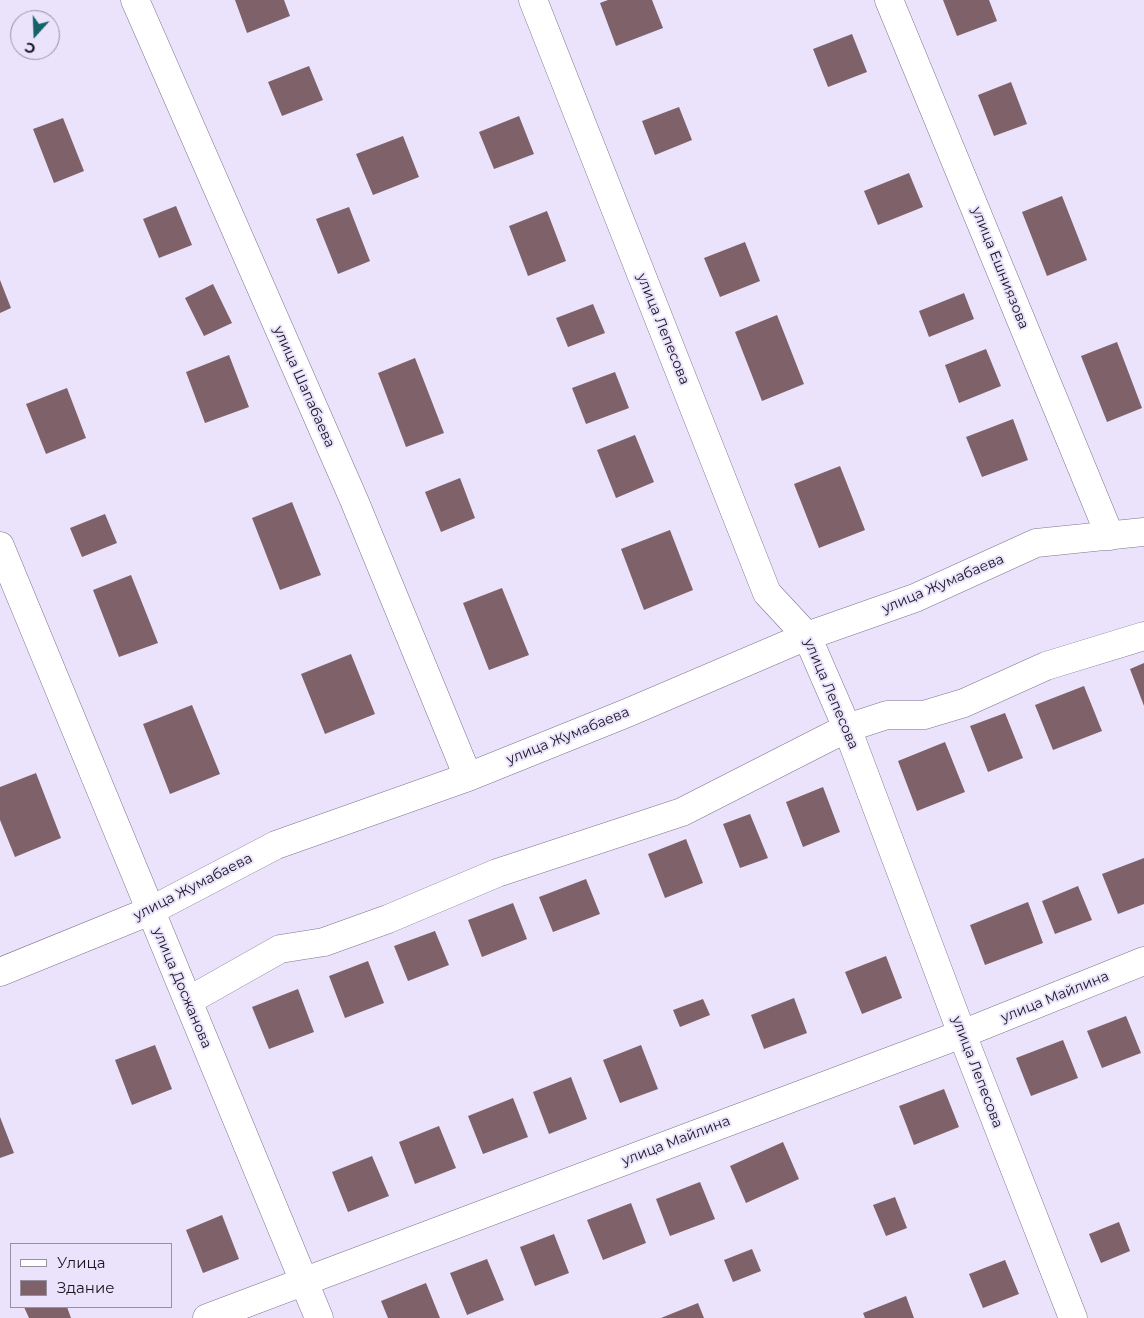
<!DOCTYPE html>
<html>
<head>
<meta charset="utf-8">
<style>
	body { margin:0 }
	#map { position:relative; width:1144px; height:1318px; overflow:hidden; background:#eae3fb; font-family:Montserrat,sans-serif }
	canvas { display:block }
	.legend { position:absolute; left:10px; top:1243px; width:162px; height:65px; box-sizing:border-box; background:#eae3fb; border:1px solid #9690a3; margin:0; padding:6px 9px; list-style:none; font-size:15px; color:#18141f }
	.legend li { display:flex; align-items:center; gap:10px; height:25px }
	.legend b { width:25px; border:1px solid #9690a3 }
	.north { position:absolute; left:10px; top:10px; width:50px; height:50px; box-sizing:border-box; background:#eae3fb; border:1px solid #9690a3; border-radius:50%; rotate:200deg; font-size:14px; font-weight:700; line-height:20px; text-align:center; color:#18141f }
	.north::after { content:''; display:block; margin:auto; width:18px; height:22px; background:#146368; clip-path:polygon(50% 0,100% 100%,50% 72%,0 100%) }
</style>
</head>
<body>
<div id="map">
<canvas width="1144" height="1318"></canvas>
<ul class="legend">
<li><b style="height:6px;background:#fff"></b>Улица</li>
<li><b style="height:14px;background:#7f6169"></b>Здание</li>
</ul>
<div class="north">С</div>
</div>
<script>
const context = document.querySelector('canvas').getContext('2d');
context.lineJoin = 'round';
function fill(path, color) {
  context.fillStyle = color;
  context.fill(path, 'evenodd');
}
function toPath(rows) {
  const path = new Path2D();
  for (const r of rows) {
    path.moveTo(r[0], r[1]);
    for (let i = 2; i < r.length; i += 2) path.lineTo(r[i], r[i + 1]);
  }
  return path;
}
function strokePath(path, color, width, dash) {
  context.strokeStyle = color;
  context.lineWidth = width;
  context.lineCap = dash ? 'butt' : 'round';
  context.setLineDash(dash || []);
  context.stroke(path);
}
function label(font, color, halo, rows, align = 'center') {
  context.font = font + ' Montserrat,sans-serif';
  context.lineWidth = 4;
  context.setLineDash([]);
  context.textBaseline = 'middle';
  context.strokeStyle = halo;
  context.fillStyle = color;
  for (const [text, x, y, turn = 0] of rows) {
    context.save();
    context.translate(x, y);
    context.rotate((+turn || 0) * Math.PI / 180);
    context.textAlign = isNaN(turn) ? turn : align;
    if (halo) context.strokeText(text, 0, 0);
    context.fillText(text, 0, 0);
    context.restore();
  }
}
fill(toPath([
	[235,0,284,0,290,16,247,33],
	[608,0,652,0,663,28,616,46,600,3],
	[943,0,989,0,997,21,957,36],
	[852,34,867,72,828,87,813,49],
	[309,66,323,100,282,116,268,82],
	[1011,82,1027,124,994,136,978,95],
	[679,107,692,140,655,155,642,121],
	[519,116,534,154,494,169,479,132],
	[63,118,84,171,54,183,33,129],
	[403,136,419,177,373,195,356,154],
	[909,173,923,207,878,225,864,191],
	[1062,196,1087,260,1047,276,1022,212],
	[176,206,192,245,159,258,143,219],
	[349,207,370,261,338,274,316,219],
	[547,211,566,261,528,276,509,226],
	[745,242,760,281,720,297,704,258],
	[0,280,11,308,0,313],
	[213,284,232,323,204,336,185,298],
	[964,293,974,319,929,337,919,311],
	[593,304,605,333,568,347,556,318],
	[777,315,804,384,762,401,735,332],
	[1117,342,1142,408,1107,422,1081,356],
	[986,349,1001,386,959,403,945,365],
	[229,355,249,407,205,423,186,372],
	[415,358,444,433,406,447,378,373],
	[615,372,629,408,586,424,572,388],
	[67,388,86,438,46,454,26,404],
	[1013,419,1028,460,982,477,966,437],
	[635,435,654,482,616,498,597,450],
	[840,466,865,530,819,548,794,484],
	[460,478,475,518,441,532,425,492],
	[292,502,321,575,280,590,252,518],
	[105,514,117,543,82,557,70,528],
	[670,530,693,590,644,610,621,549],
	[131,575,158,643,119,657,93,590],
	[502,588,529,655,489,670,463,603],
	[351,654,375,714,325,734,301,674],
	[1144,663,1144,706,1130,669],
	[1084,686,1102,731,1053,750,1035,705],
	[192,705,220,774,170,794,143,724],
	[1005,713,1023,758,988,772,970,726],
	[945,742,965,792,917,811,898,761],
	[36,773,61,838,15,857,0,820,0,787],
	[823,787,840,832,803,847,786,802],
	[750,814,768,858,740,868,723,824],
	[686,839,703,883,665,898,648,854],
	[1144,858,1144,904,1118,914,1102,874],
	[586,879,600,914,553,932,539,897],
	[1078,886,1092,920,1055,934,1042,901],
	[1028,902,1043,943,985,965,970,925],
	[513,903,527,939,482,957,468,920],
	[435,931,449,965,408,981,394,946],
	[886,956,902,998,862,1014,845,972],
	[368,961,384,1003,345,1018,329,976],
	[298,989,314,1032,269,1049,252,1007],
	[794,998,807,1033,764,1049,751,1015],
	[703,999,710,1015,680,1027,673,1010],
	[1126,1016,1141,1053,1102,1068,1087,1031],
	[1063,1040,1078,1078,1031,1096,1016,1058],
	[155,1045,172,1089,132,1105,115,1060],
	[641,1045,658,1089,620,1103,603,1060],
	[571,1077,587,1119,549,1134,533,1092],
	[944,1089,959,1127,914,1145,899,1106],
	[513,1098,528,1137,483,1154,468,1116],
	[0,1117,14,1153,0,1158],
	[439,1126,456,1168,415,1184,399,1142],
	[783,1142,799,1179,746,1203,730,1166],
	[372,1156,389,1196,348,1212,332,1172],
	[700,1182,715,1219,670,1236,656,1199],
	[895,1197,907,1228,886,1236,873,1205],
	[631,1203,646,1243,603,1260,587,1220],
	[222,1215,239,1259,203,1273,186,1230],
	[1119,1222,1130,1251,1101,1263,1089,1234],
	[554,1234,569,1273,535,1286,520,1247],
	[752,1249,761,1271,733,1282,724,1260],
	[487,1259,504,1300,467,1315,450,1273],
	[1005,1260,1019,1294,983,1308,969,1274],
	[426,1283,440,1318,388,1318,381,1301],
	[906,1296,914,1318,865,1318,863,1313],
	[698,1303,704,1318,661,1318],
	[24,1307,67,1307,71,1318,29,1318]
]), '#7f6169');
const minor = toPath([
	[135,0,354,500,468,777],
	[533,0,767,593,807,636,847,728,962,1034,1073,1318],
	[889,0,1110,536],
	[0,546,319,1318],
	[0,972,150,911,276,845,468,777,627,713,807,636,915,598,1036,543,1144,532],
	[188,1001,280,949,324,942,388,919,497,873,682,812,847,728,887,715,924,715,964,703,1046,666,1144,636],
	[207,1318,962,1034,1144,961]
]);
strokePath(minor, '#7d748f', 29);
strokePath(minor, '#fff', 28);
label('14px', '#18141f', '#eae3fb', [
	["улица Ешниязова",1000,268,68],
	["улица Лепесова",663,329,68],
	["улица Шапабаева",304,387,66],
	["улица Жумабаева",943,584,-23],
	["улица Лепесова",831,694,67],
	["улица Жумабаева",568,736,-22],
	["улица Жумабаева",193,887,-27],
	["улица Досжанова",182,988,67],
	["улица Майлина",1055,997,-22],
	["улица Лепесова",977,1072,69],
	["улица Майлина",676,1141,-21]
]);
</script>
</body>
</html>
